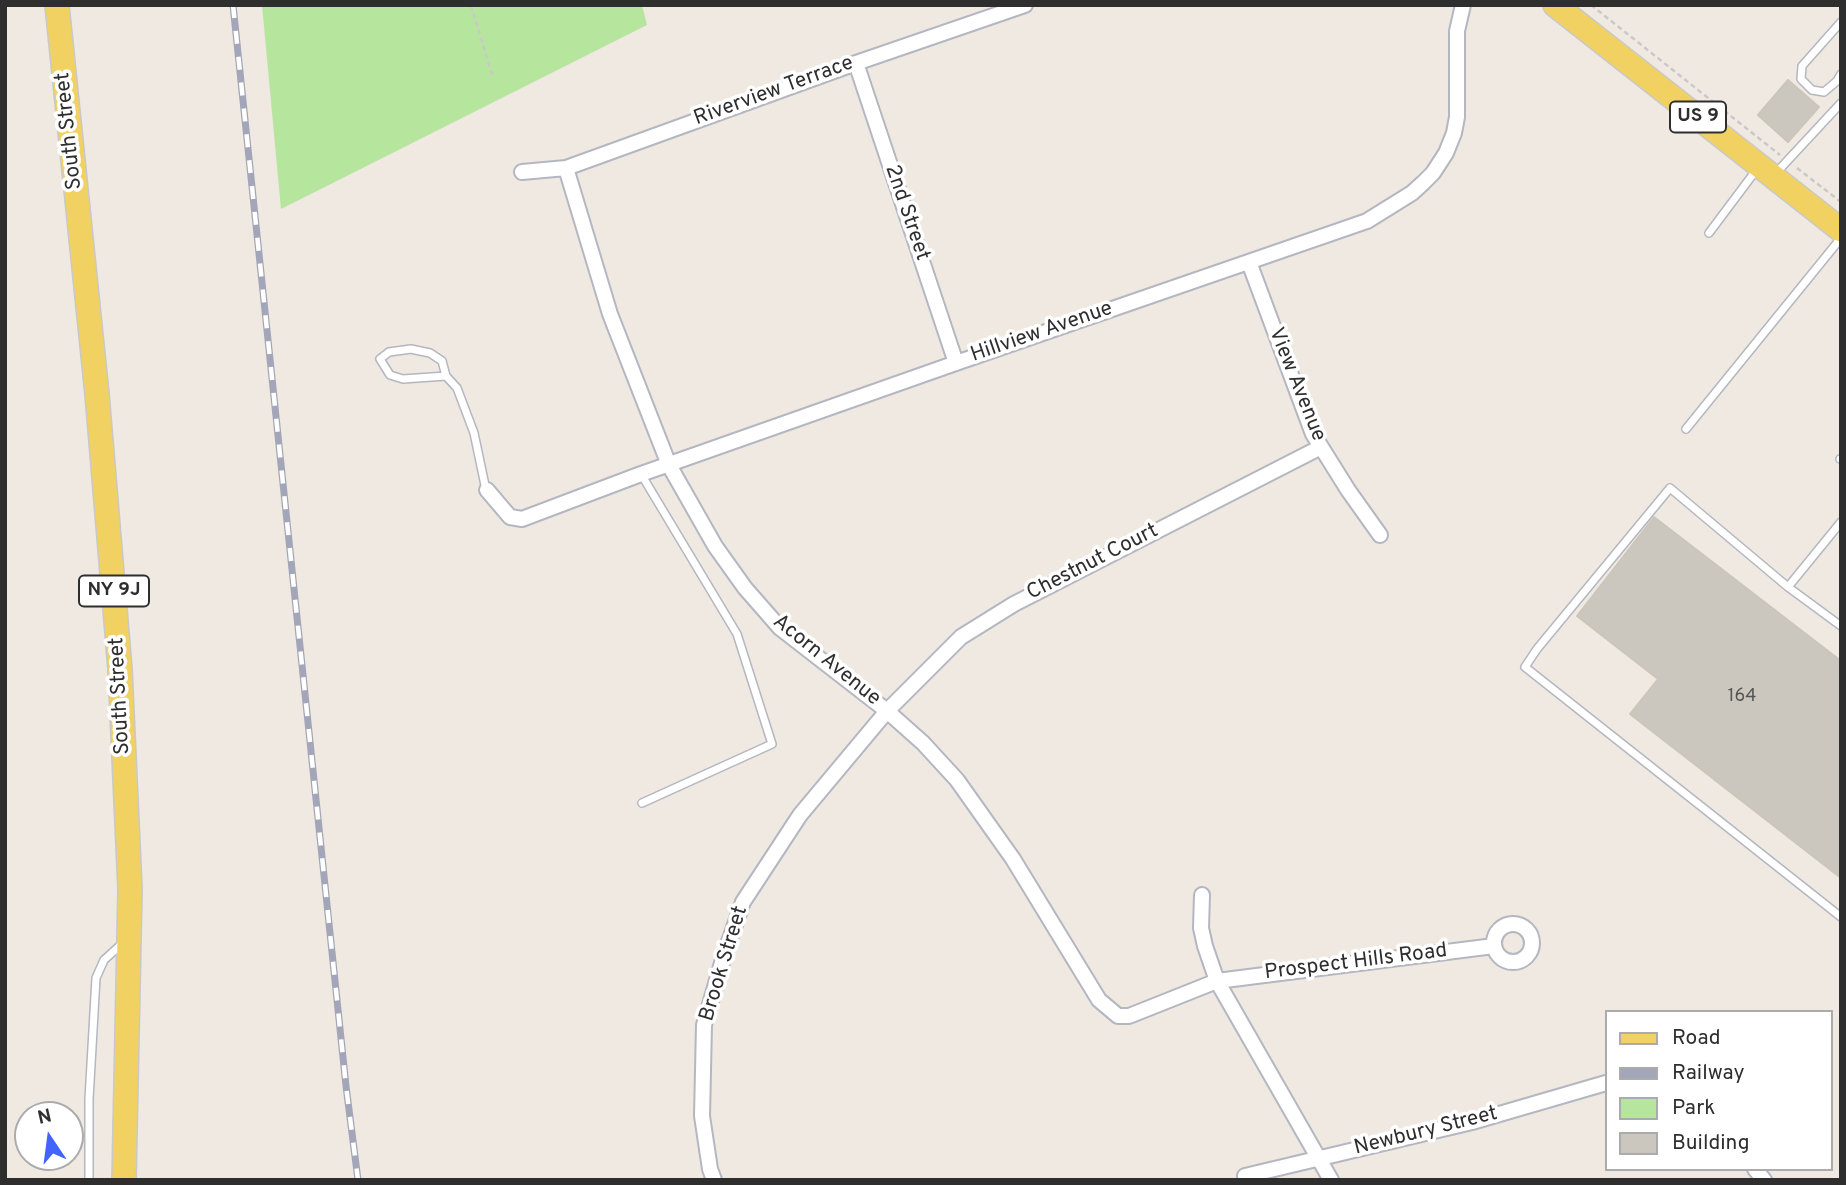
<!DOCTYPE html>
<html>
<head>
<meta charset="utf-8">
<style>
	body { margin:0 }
	#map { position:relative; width:1846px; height:1185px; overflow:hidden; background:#efe9e1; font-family:Overpass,sans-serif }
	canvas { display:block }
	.frame { position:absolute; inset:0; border:7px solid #2e2e2e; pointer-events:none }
	.legend { position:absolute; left:1605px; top:1010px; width:228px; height:161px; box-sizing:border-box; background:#fff; border:2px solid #ababab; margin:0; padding:9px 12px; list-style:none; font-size:21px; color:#2e2e2e }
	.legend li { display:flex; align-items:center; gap:14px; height:35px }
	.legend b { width:35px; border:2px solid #ababab }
	.north { position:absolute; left:14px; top:1101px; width:70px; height:70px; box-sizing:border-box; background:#fff; border:2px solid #ababab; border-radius:50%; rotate:347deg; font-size:19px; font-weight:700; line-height:28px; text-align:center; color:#2e2e2e }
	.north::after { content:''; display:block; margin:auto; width:24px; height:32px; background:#4264fb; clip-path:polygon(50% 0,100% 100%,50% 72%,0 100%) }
</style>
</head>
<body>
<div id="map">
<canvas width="1846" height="1185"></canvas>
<div class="frame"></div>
<ul class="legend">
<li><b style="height:9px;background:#f2d163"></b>Road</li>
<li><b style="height:9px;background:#a3a6b8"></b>Railway</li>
<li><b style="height:19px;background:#b6e59e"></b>Park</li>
<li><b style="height:19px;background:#cbc7bf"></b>Building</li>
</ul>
<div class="north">N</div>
</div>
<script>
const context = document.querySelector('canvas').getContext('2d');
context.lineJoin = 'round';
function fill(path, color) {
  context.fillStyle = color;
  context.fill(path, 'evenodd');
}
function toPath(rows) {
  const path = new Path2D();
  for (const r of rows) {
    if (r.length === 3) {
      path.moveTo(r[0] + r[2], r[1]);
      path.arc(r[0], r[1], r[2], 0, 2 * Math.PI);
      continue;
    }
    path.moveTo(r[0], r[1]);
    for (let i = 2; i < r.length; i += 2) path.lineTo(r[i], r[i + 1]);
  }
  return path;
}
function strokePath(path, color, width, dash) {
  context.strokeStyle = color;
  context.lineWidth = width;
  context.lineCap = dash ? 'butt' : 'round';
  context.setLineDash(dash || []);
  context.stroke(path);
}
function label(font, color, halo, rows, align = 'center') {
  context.font = font + ' Overpass,sans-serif';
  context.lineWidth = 7;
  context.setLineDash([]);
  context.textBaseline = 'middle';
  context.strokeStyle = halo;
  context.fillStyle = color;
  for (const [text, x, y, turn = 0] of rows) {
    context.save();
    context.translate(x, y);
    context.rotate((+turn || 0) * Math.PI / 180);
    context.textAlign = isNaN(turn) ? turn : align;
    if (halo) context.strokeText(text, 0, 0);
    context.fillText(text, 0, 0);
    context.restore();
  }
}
fill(toPath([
	[262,5,642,5,647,25,281,209]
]), '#b6e59e');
const building = toPath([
	[1788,80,1819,107,1788,142,1758,115,1788,80],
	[1654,517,1841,661,1841,878,1630,714,1658,679,1577,616,1654,517]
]);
fill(building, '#cbc7bf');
strokePath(building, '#cbc5ba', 2);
const lane = toPath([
	[1841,22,1802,66,1801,79,1812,90,1824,92,1837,81,1841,74],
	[1776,173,1841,103],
	[1709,233,1757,169],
	[446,376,442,361,430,353,411,349,389,352,380,359,390,375,403,379,446,376,457,388,474,433,486,490],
	[1686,429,1841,238],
	[1840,459,1841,459],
	[641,474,737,634,772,744,642,803],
	[1841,522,1788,587,1670,488,1537,649,1525,667,1841,917],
	[1788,587,1841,626],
	[89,1180,89,1099,96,978,104,960,125,941]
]);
const street = toPath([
	[856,63,956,363],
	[566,168,610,314,669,465,715,546,745,588,780,628,887,711,923,743,957,780,1013,859,1099,1000,1118,1016,1129,1016,1217,981,1494,946],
	[522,172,566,168,856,63,1025,5],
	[1249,262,1313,434,1348,490,1380,535],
	[487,490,510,517,522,519,641,474,956,363,1367,221,1412,193,1423,183,1433,173,1446,153,1454,133,1457,117,1457,31,1463,5],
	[1202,895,1201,928,1205,946,1217,981,1331,1180],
	[1513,943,19],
	[1755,1169,1764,1180],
	[1245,1176,1472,1122,1606,1083],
	[714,1180,710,1169,702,1116,704,1025,724,956,743,902,800,815,887,711,961,637,1014,604,1321,447]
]);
const primary = toPath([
	[57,5,97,394,120,669,130,889,124,1180],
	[1555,5,1841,230]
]);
strokePath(lane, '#b4b7c1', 10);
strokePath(street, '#b4b7c1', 18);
strokePath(primary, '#c9c9c9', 26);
strokePath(toPath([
	[471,5,493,78],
	[1591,5,1780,155],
	[1797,168,1841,202]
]), '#c9c9c9', 2.5, [5, 3.5]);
strokePath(lane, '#fff', 7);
strokePath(street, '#fff', 14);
strokePath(primary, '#f2d163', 23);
const rail = toPath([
	[233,5,346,1086,358,1180]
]);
strokePath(rail, '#a3a6b8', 7);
strokePath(rail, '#fff', 4.5, [13]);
label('18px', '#555452', null, [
	["164",1742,697]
]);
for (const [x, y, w] of [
	[1698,117,56],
	[114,591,70]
]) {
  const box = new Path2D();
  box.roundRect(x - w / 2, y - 15.5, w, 31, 5);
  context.fillStyle = '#fff';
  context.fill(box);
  strokePath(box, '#2e2e2e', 2);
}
label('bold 19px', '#2e2e2e', null, [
	["US 9",1698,117],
	["NY 9J",114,591]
]);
label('21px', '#2e2e2e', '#fff', [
	["Riverview Terrace",774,92,-20],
	["South Street",70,131,-96],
	["2nd Street",906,213,71],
	["Hillview Avenue",1042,333,-19],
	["View Avenue",1296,385,68],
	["Chestnut Court",1093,563,-27],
	["Acorn Avenue",826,661,39],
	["South Street",121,696,-93],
	["Prospect Hills Road",1356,963,-7],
	["Brook Street",725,964,-73],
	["Newbury Street",1426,1132,-14]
]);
</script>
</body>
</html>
